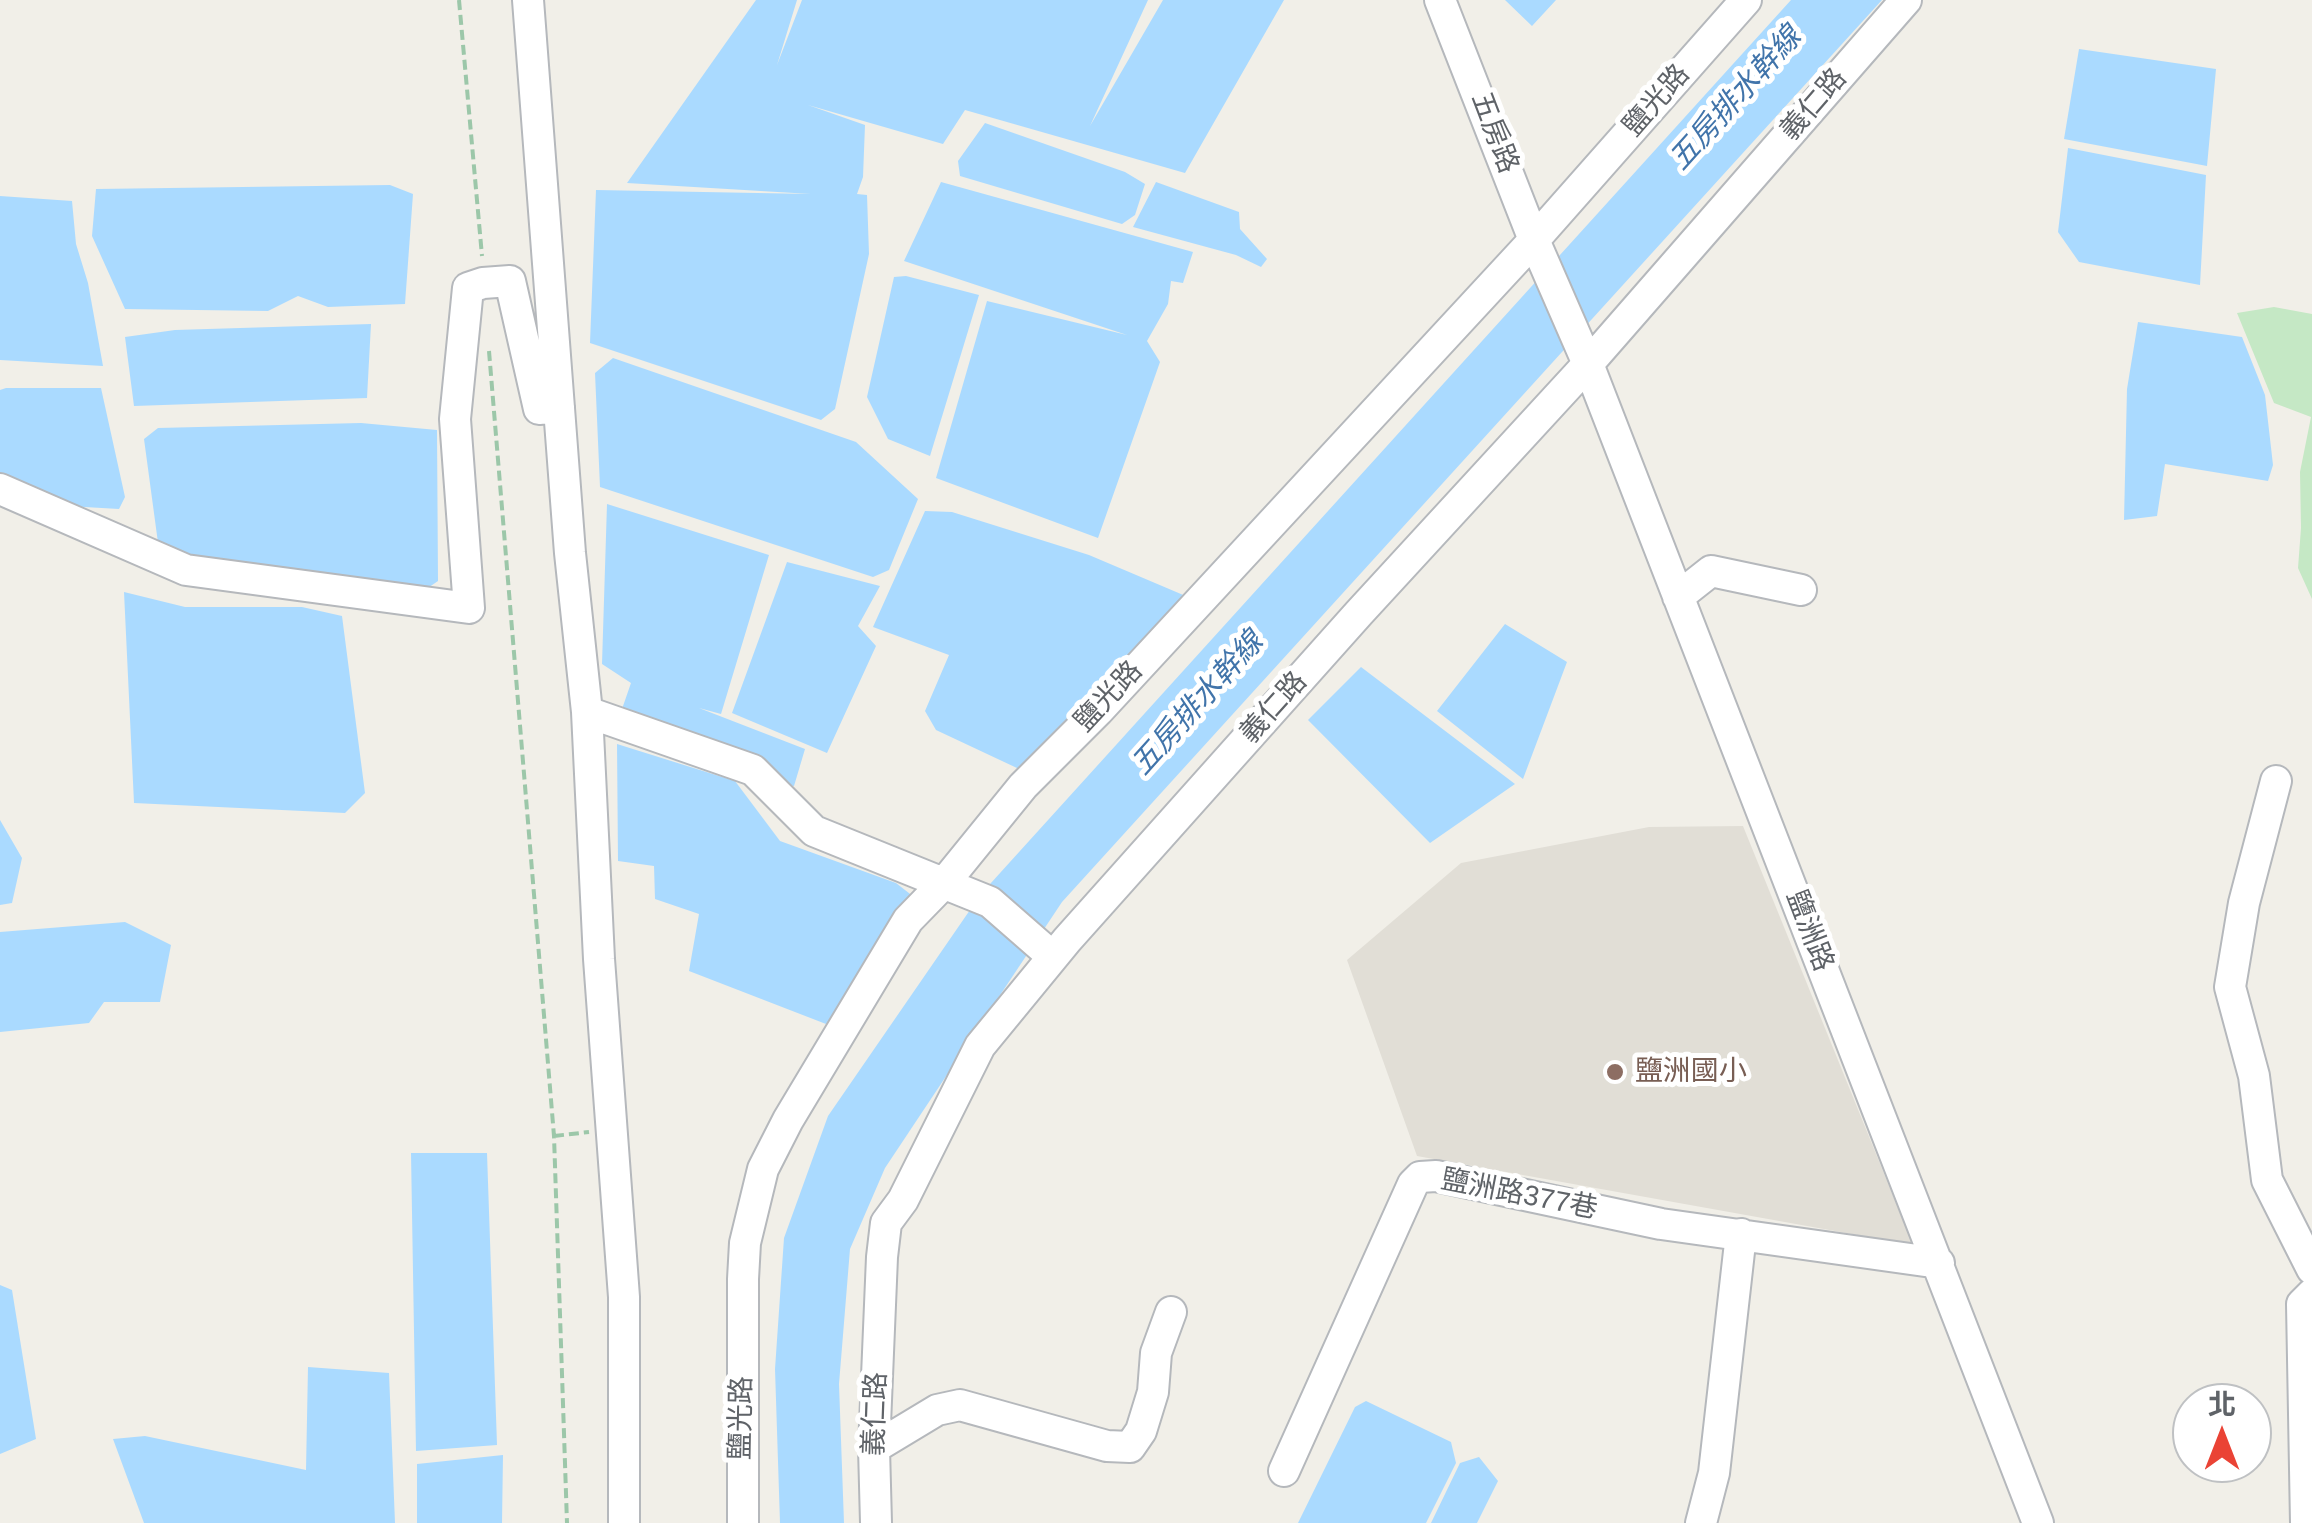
<!DOCTYPE html>
<html>
<head>
<meta charset="utf-8">
<style>
	body { margin:0 }
	#map { position:relative; width:2312px; height:1523px; overflow:hidden; background:#f1efe8; font-family:Helvetica,"Noto Sans TC",sans-serif }
	canvas { display:block }
	.north { position:absolute; left:2172px; top:1383px; width:100px; height:100px; box-sizing:border-box; background:#fff; border:2px solid #bfc1c3; border-radius:50%; rotate:0deg; font-size:28px; font-weight:700; line-height:40px; text-align:center; color:#5f6368 }
	.north::after { content:''; display:block; margin:auto; width:35px; height:45px; background:#ea4335; clip-path:polygon(50% 0,100% 100%,50% 72%,0 100%) }
</style>
</head>
<body>
<div id="map">
<canvas width="2312" height="1523"></canvas>
<div class="north">北</div>
</div>
<script>
const context = document.querySelector('canvas').getContext('2d');
context.lineJoin = 'round';
function fill(path, color) {
  context.fillStyle = color;
  context.fill(path, 'evenodd');
}
function toPath(rows) {
  const path = new Path2D();
  for (const r of rows) {
    path.moveTo(r[0], r[1]);
    for (let i = 2; i < r.length; i += 2) path.lineTo(r[i], r[i + 1]);
  }
  return path;
}
function strokePath(path, color, width, dash) {
  context.strokeStyle = color;
  context.lineWidth = width;
  context.lineCap = dash ? 'butt' : 'round';
  context.setLineDash(dash || []);
  context.stroke(path);
}
function label(font, color, halo, rows, align = 'center') {
  context.font = font + ' Helvetica,"Noto Sans TC",sans-serif';
  context.lineWidth = 10;
  context.setLineDash([]);
  context.textBaseline = 'middle';
  context.strokeStyle = halo;
  context.fillStyle = color;
  for (const [text, x, y, turn = 0] of rows) {
    context.save();
    context.translate(x, y);
    context.rotate((+turn || 0) * Math.PI / 180);
    context.textAlign = isNaN(turn) ? turn : align;
    if (halo) context.strokeText(text, 0, 0);
    context.fillText(text, 0, 0);
    context.restore();
  }
}
fill(toPath([
	[1743,826,1913,1245,1417,1156,1347,960,1461,863,1649,827]
]), '#e1ded6');
fill(toPath([
	[2274,307,2312,314,2312,599,2298,568,2301,528,2300,472,2311,417,2274,403,2237,313]
]), '#c5e8c5');
fill(toPath([
	[756,0,797,0,777,65,802,0,1148,0,1090,126,1163,0,1284,0,1185,173,965,110,943,144,808,105,865,125,863,177,857,194,867,195,869,254,835,409,821,420,590,343,596,190,811,194,627,183],
	[1505,0,1556,0,1532,26],
	[1791,0,1882,0,1062,902,885,1168,850,1249,839,1384,844,1523,780,1523,775,1369,784,1238,828,1116,981,894],
	[2079,49,2216,69,2207,166,2064,139],
	[985,123,1125,172,1145,184,1135,215,1122,224,960,176,958,161],
	[2068,148,2206,175,2200,285,2079,262,2058,232],
	[941,182,1193,252,1183,283,1171,281,1168,304,1147,341,1160,362,1098,538,936,478,987,301,1127,335,904,261],
	[1156,182,1239,212,1240,229,1267,259,1261,267,1236,255,1133,227],
	[390,185,413,194,405,304,328,307,298,296,268,311,125,309,92,236,96,189],
	[0,196,72,201,76,244,88,283,103,366,0,360],
	[906,276,979,295,930,456,888,439,867,397,894,277],
	[2138,322,2242,337,2265,395,2273,465,2268,481,2165,464,2157,516,2124,520,2127,389],
	[371,324,367,398,134,406,125,337,175,330],
	[613,358,856,442,918,499,889,570,873,577,600,487,595,373],
	[6,388,101,388,125,497,119,509,50,505,33,487,5,486,0,475,0,390],
	[361,423,437,430,438,581,419,594,329,574,161,565,144,439,158,428],
	[607,504,769,555,721,714,699,708,805,749,794,786,780,784,622,709,631,683,602,664],
	[925,511,952,512,1089,555,1188,597,1034,776,936,730,925,711,949,655,873,627],
	[787,562,880,586,858,626,876,646,827,753,732,713],
	[124,592,185,607,302,607,342,616,365,793,345,813,134,803],
	[1505,624,1567,662,1523,779,1437,711],
	[1361,667,1515,784,1430,843,1308,720],
	[617,744,735,781,780,841,896,883,914,897,826,1024,689,971,699,914,655,899,654,866,618,861],
	[0,820,22,858,12,903,0,905],
	[125,922,171,945,160,1002,104,1002,89,1023,0,1032,0,932],
	[411,1153,487,1153,497,1445,416,1451],
	[0,1285,12,1290,36,1439,0,1454],
	[308,1367,389,1373,395,1523,144,1523,113,1439,145,1436,306,1470],
	[1366,1401,1451,1442,1456,1463,1426,1523,1298,1523,1355,1407],
	[503,1455,502,1523,417,1523,417,1464],
	[1479,1457,1498,1481,1477,1523,1431,1523,1460,1463]
]), '#aadaff');
const minor = toPath([
	[528,0,570,553,587,712,599,959,624,1297,624,1523],
	[1440,0,1534,240,1588,364,2038,1523],
	[0,489,186,570,469,608,455,419,468,288,483,283,510,281,539,409,559,407],
	[1678,597,1711,571,1801,590],
	[587,712,753,770,814,831,990,902,1053,957],
	[2276,781,2244,903,2230,987,2254,1076,2267,1180,2312,1269],
	[874,1448,937,1410,960,1405,1107,1446,1130,1447,1141,1431,1153,1392,1156,1353,1171,1312],
	[1284,1471,1413,1184,1420,1177,1436,1176,1661,1224,1939,1263],
	[743,1523,743,1279,745,1243,763,1169,788,1120,908,920,945,882,1023,786,1098,711,1534,240,1746,0],
	[876,1523,874,1448,882,1257,886,1223,903,1200,980,1046,1067,940,1359,613,1588,364,1906,0],
	[1701,1523,1714,1473,1741,1234],
	[2306,1523,2302,1304,2312,1294]
]);
strokePath(minor, '#b5b8bc', 34);
strokePath(toPath([
	[459,0,482,256],
	[489,351,554,1136,567,1523],
	[554,1136,589,1132]
]), '#9cc7a9', 4, [10, 5]);
strokePath(minor, '#fff', 30);
for (const [x, y, r, color] of [
	[1615,1072,10,"#8d6e63"]
]) {
  const dot = new Path2D();
  dot.arc(x, y, r, 0, 2 * Math.PI);
  context.fillStyle = color;
  context.fill(dot);
  strokePath(dot, '#fff', 4);
}
label('28px', '#5f6368', '#fff', [
	["鹽光路",1657,101,-49],
	["義仁路",1814,105,-49],
	["五房路",1494,133,69],
	["鹽光路",1109,697,-47],
	["義仁路",1274,708,-48],
	["鹽洲路",1809,931,69],
	["鹽洲路377巷",1519,1195,11],
	["義仁路",876,1414,-88],
	["鹽光路",742,1418,-89]
]);
label('28px', '#785e54', '#fff', [
	["鹽洲國小",1635,1072]
], 'left');
label('italic 30px', '#4174aa', '#fff', [
	["五房排水幹線",1736,99,-48],
	["五房排水幹線",1198,704,-48]
]);
</script>
</body>
</html>
